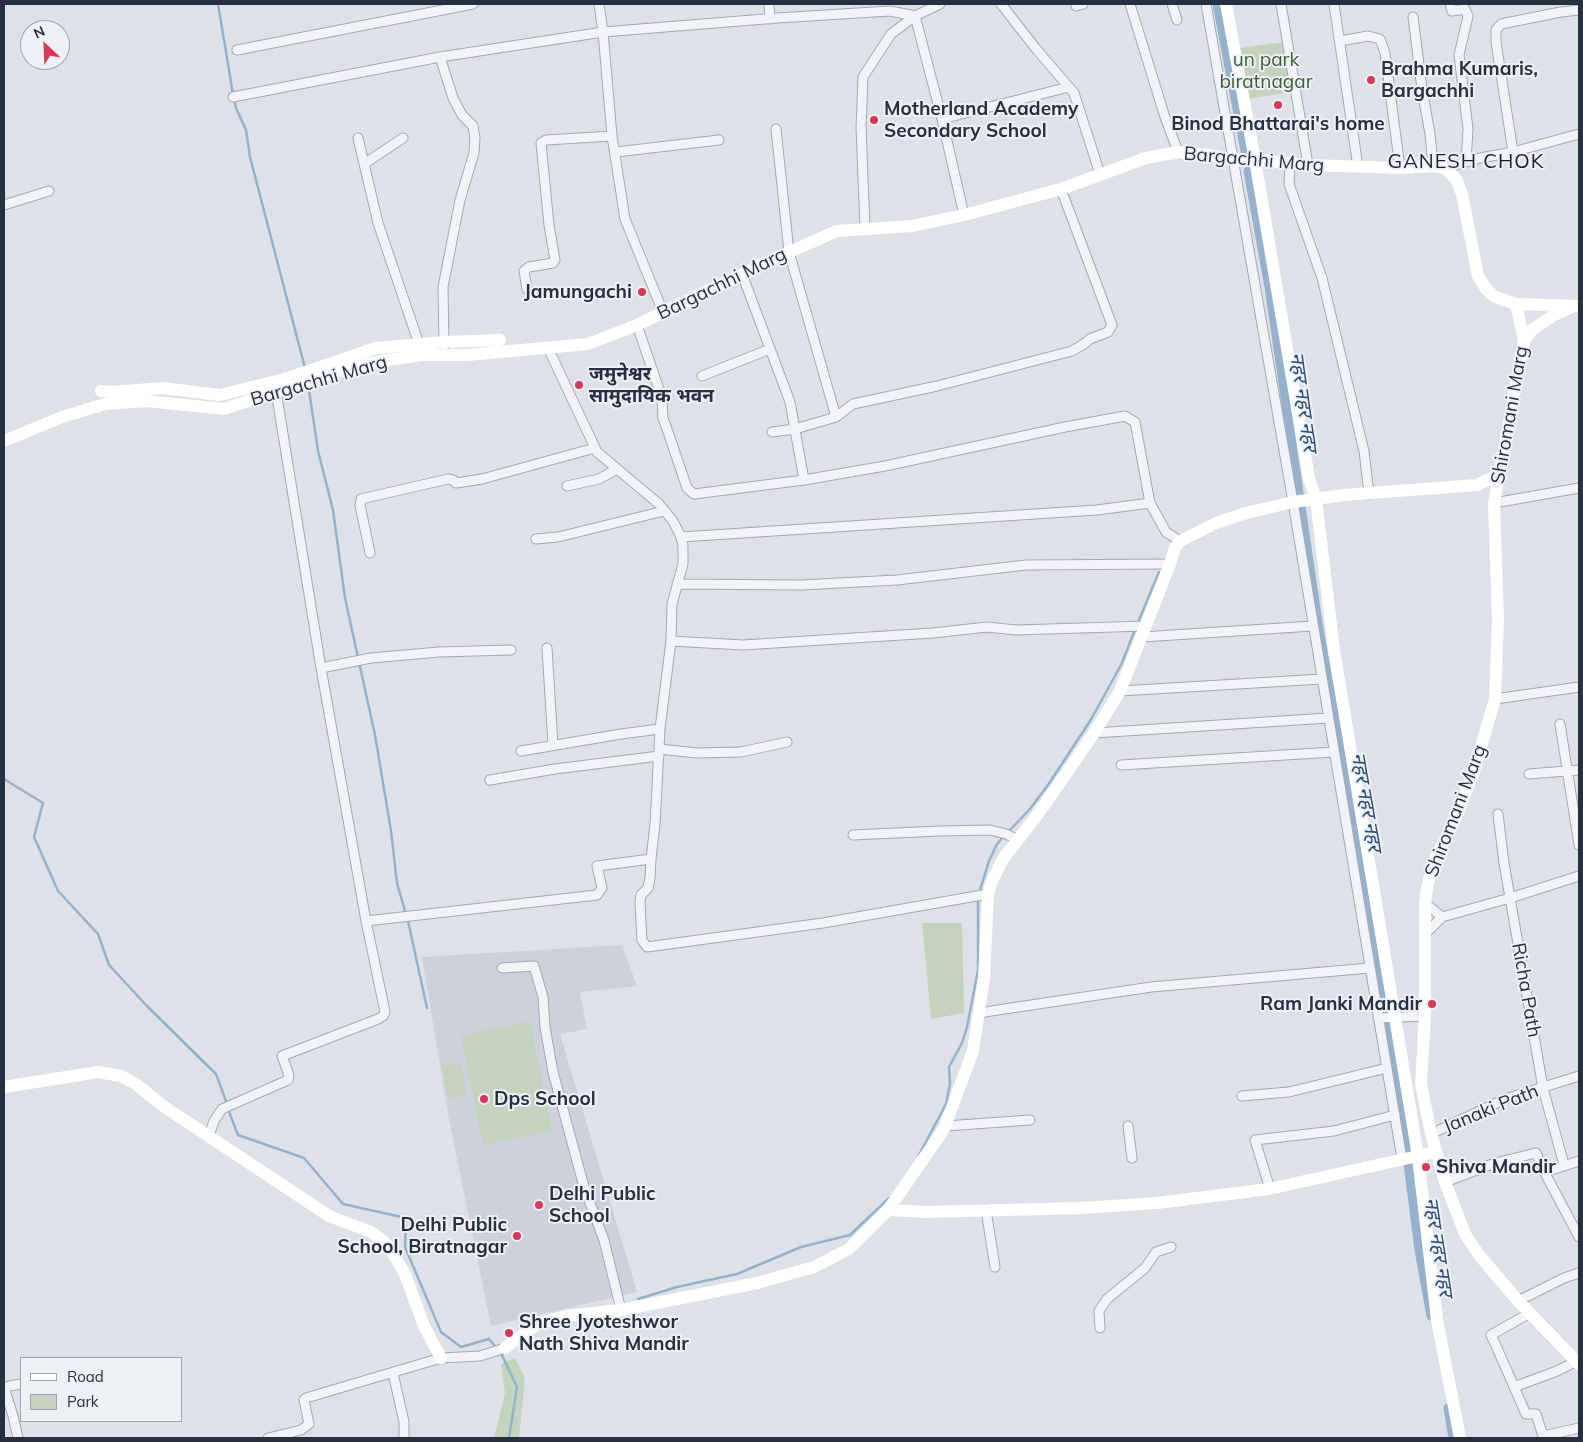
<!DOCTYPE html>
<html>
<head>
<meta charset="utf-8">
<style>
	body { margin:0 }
	#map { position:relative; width:1583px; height:1442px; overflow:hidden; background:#dee2e8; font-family:Mulish,sans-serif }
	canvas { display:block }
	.frame { position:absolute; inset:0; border:5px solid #263040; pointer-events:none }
	.legend { position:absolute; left:20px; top:1357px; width:162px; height:65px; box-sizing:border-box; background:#edf1f6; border:1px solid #9da4ad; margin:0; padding:6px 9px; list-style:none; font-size:15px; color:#263040 }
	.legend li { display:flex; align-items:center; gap:10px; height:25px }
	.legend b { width:25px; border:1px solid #9da4ad }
	.north { position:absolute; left:20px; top:20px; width:50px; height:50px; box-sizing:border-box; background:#edf1f6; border:1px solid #9da4ad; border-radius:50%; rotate:335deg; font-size:14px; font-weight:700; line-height:20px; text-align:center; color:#263040 }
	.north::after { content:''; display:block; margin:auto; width:18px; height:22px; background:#d63a56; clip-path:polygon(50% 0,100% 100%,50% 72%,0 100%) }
</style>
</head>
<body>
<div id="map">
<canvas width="1583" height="1442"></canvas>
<div class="frame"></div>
<ul class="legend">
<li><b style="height:6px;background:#fff"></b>Road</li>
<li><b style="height:14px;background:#c4d3be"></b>Park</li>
</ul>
<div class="north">N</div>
</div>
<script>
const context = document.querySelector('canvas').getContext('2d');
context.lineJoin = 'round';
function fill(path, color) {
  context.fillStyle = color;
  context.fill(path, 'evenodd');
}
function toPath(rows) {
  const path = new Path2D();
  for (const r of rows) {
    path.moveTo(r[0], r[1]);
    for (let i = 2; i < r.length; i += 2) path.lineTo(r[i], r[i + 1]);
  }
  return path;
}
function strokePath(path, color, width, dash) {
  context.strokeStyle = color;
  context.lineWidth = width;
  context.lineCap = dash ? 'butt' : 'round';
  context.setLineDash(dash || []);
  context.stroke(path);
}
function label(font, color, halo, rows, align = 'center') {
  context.font = font + ' Mulish,"Noto Sans Devanagari",sans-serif';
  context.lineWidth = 4;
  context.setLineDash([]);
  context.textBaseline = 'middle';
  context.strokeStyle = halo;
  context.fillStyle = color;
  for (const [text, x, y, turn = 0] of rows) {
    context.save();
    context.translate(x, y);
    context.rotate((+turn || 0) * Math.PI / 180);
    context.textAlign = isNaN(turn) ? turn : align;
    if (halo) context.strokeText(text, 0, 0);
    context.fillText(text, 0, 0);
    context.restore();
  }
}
fill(toPath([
	[622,945,637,986,580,992,587,1029,560,1034,637,1292,491,1326,449,1119,422,957]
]), '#ccd1db');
fill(toPath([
	[1284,42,1291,92,1248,99,1240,48],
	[922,923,962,923,964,1013,931,1019],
	[530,1021,552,1131,483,1145,461,1036],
	[460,1062,467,1095,448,1098,442,1065],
	[515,1358,525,1378,519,1438,494,1438,505,1393,501,1364]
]), '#c4d3be');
strokePath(toPath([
	[218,4,233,94],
	[234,98,236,108,246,130,250,157,305,368],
	[309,390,318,451,333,510,345,598,375,735,391,831,397,883,405,911],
	[1139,620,1159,572],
	[4,779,43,803,34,837,58,891,98,934,109,965,147,1006,216,1074,227,1104],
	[1008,832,1029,810,1048,785,1090,721,1121,665,1135,630],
	[980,890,989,861,997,844,1004,836],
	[408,921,427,1008],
	[228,1109,238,1135,304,1158,343,1204,406,1218,405,1247,441,1332,461,1347,489,1339,501,1353,517,1387,509,1438],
	[919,1155,946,1104,950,1084,949,1067,962,1043,967,1027,978,970,978,899],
	[638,1299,677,1287,737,1274,801,1247,850,1235,889,1198]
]), '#96b1cb', 2.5);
strokePath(toPath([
	[1217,4,1245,151],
	[1248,171,1269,287,1318,623,1361,864,1402,1116,1419,1250,1431,1316],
	[1448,1408,1453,1438]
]), '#96b1cb', 9);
const street = toPath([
	[599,4,603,32,612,136,625,219,663,312],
	[769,4,770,19],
	[1001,4,1037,50,1074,93,1100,174],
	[1130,4,1164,114,1178,152],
	[1172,4,1177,20],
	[1206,4,1293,502,1402,1159],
	[1281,4,1308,165],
	[1334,4,1358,167],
	[1450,4,1452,11,1465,9,1468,16,1459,55,1468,129,1466,162],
	[1076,6,1083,4],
	[1413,17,1422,89,1430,134,1433,166],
	[1340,41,1368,36,1380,39,1385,53,1400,168],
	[237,50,473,4],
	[440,57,453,98,462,115,473,126,475,138,474,153,460,200,443,287,444,346],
	[233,97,440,57,603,32,777,18,890,11,915,16,942,119,964,215],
	[942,119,1069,87],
	[776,129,789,252,836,417],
	[358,138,378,223,420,347],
	[616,152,719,140],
	[1513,152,1496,42,1496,30,1501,24,1561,12,1579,10],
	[1290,163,1289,184,1322,278,1364,451,1369,494],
	[364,164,403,138],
	[1445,168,1480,158,1513,152,1579,134],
	[4,205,49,191],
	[865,228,861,127,863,77,891,34,915,16,940,4],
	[742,274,790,402,804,480,885,466,1065,427,1125,416,1135,422,1150,503],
	[527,289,524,271,529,267,553,263,555,260,549,225,541,143,546,140,612,136],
	[637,325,662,398,663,418,667,429,687,488,694,494,804,480],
	[702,376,770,349],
	[772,432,795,429,836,417,853,404,937,386,1072,351,1084,344,1090,339,1108,332,1112,325,1061,189],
	[567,486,599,479,617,469],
	[1494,503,1579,488],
	[681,537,1097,510,1150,503,1166,532,1180,541],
	[536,539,558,537,664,511],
	[370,553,360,505,361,499,448,479,453,480,456,483,482,479,595,448],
	[677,584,801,585,897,580,1026,565,1170,564],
	[1142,637,1313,626],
	[671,641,743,645,933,633,987,627,1016,630,1146,626],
	[547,648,553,745],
	[321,668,371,658,439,652,511,650],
	[1120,691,1322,679],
	[1495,699,1579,687],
	[1560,724,1579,845],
	[1094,733,1328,718],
	[659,749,697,753,741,752,787,742],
	[521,751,621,734,660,729],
	[1121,765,1334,752],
	[1529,774,1579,770],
	[490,780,555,769,659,756],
	[1498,814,1504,863,1543,1088,1564,1165],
	[853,835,939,831,990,830,1006,834,1018,840],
	[651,859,650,878,648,888,641,895,640,902,642,940,647,947,823,923,988,894],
	[1425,903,1442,917,1510,898,1579,876],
	[366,921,597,895,602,888,597,866,651,859,655,824,660,729,671,641,672,604,683,564,683,546,681,537,673,521,659,504,597,452,548,348],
	[1425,934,1442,917],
	[502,968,534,966,543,997,545,1027,553,1072,584,1187,604,1240,621,1310],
	[978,1013,1151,987,1370,968],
	[1378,1018,1425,1016],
	[1242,1096,1289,1092,1387,1068],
	[946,1126,1030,1120],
	[1128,1126,1132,1158],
	[1431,1134,1505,1099,1579,1076],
	[209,1136,214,1121,222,1109,288,1080,289,1075,282,1056,378,1019,383,1016,385,1012,366,921,321,668,276,391],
	[1545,1172,1579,1161],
	[1445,1182,1495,1163,1536,1153,1547,1177,1579,1237],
	[1270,1189,1255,1140,1334,1131,1395,1115],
	[986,1210,995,1267],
	[1518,1301,1564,1278,1579,1273],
	[1530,1313,1491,1335,1497,1348,1526,1414,1536,1414,1543,1436,1579,1428],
	[1100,1328,1099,1311,1107,1299,1145,1268,1156,1252,1171,1247],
	[393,1373,404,1422,404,1438],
	[4,1387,13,1416,18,1438],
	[4,1387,21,1384],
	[1514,1387,1557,1371,1579,1360],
	[268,1438,301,1430,309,1424,304,1400,306,1398,441,1358,480,1356,505,1348]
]);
strokePath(street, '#a3a9b2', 11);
strokePath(street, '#f1f3f7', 9);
strokePath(toPath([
	[1226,4,1255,160,1309,478,1316,499,1334,650,1418,1156,1437,1320,1460,1438],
	[1516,304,1524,341,1494,503,1498,619,1495,699,1474,771,1455,820,1433,863,1427,888,1425,903,1425,1016,1421,1084,1431,1134,1445,1182,1465,1234,1479,1255,1518,1301,1579,1364],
	[1524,341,1533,329,1554,315,1572,307],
	[101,391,114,392,162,388,220,395,285,379,376,348,444,342,500,340],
	[4,441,62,417,105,404,146,401,224,409,339,371,380,361,423,355,467,355,588,344,637,325,767,262,837,231,912,226,964,215,1061,189,1146,158,1178,152,1209,155,1239,161,1248,159,1308,165,1400,168,1435,166,1445,168,1456,179,1462,194,1478,276,1486,289,1495,297,1516,304,1579,306],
	[4,1087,98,1072,121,1076,136,1084,163,1106,329,1216,371,1232,382,1240,389,1247,405,1274,424,1326,441,1358],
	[888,1210,925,1212,1082,1208,1157,1203,1269,1189,1436,1152],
	[505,1348,537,1324,566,1316,621,1310,757,1283,814,1267,849,1249,888,1210,944,1129,973,1051,984,978,988,894,992,881,1003,859,1041,810,1094,733,1120,691,1170,564,1175,548,1180,541,1216,523,1246,513,1293,502,1344,495,1477,485,1500,474]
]), '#fff', 12);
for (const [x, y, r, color] of [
	[1371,80,5,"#d63a56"],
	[1278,105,5,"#d63a56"],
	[874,120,5,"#d63a56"],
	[642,292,5,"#d63a56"],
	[579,385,5,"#d63a56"],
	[1432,1004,5,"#d63a56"],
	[484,1099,5,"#d63a56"],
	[1426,1167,5,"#d63a56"],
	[539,1205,5,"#d63a56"],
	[517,1236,5,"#d63a56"],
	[509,1333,5,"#d63a56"]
]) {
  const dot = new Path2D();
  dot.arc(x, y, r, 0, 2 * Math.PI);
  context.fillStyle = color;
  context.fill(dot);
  strokePath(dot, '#edf1f6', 2);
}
label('19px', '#3c5d33', '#edf1f6', [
	["un park",1266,60],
	["biratnagar",1266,82]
]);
label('bold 19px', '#263040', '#edf1f6', [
	["Brahma Kumaris,",1381,69],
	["Bargachhi",1381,91],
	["Motherland Academy",884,109],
	["Secondary School",884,131],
	["Binod Bhattarai's home",1278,124,"center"],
	["Jamungachi",632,292,"right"],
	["जमुनेश्वर",589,374],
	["सामुदायिक भवन",589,396],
	["Ram Janki Mandir",1422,1004,"right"],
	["Dps School",494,1099],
	["Shiva Mandir",1436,1167],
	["Delhi Public",549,1194],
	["School",549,1216],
	["Delhi Public",507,1225,"right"],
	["School, Biratnagar",507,1247,"right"],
	["Shree Jyoteshwor",519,1322],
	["Nath Shiva Mandir",519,1344]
], 'left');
label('19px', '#263040', '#edf1f6', [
	["Bargachhi Marg",1254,160,5],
	["Bargachhi Marg",722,284,-26],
	["Bargachhi Marg",319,381,-16],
	["Shiromani Marg",1510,415,-80],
	["Shiromani Marg",1456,811,-69],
	["Richa Path",1526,990,80],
	["Janaki Path",1491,1109,-22]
]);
context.letterSpacing = '1px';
label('20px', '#192131', '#edf1f6', [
	["GANESH CHOK",1466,162]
]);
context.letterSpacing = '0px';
label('italic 20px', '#2e5076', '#edf1f6', [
	["नहर नहर नहर",1303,402,82],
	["नहर नहर नहर",1366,802,80],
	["नहर नहर नहर",1438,1247,81]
]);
</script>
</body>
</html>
